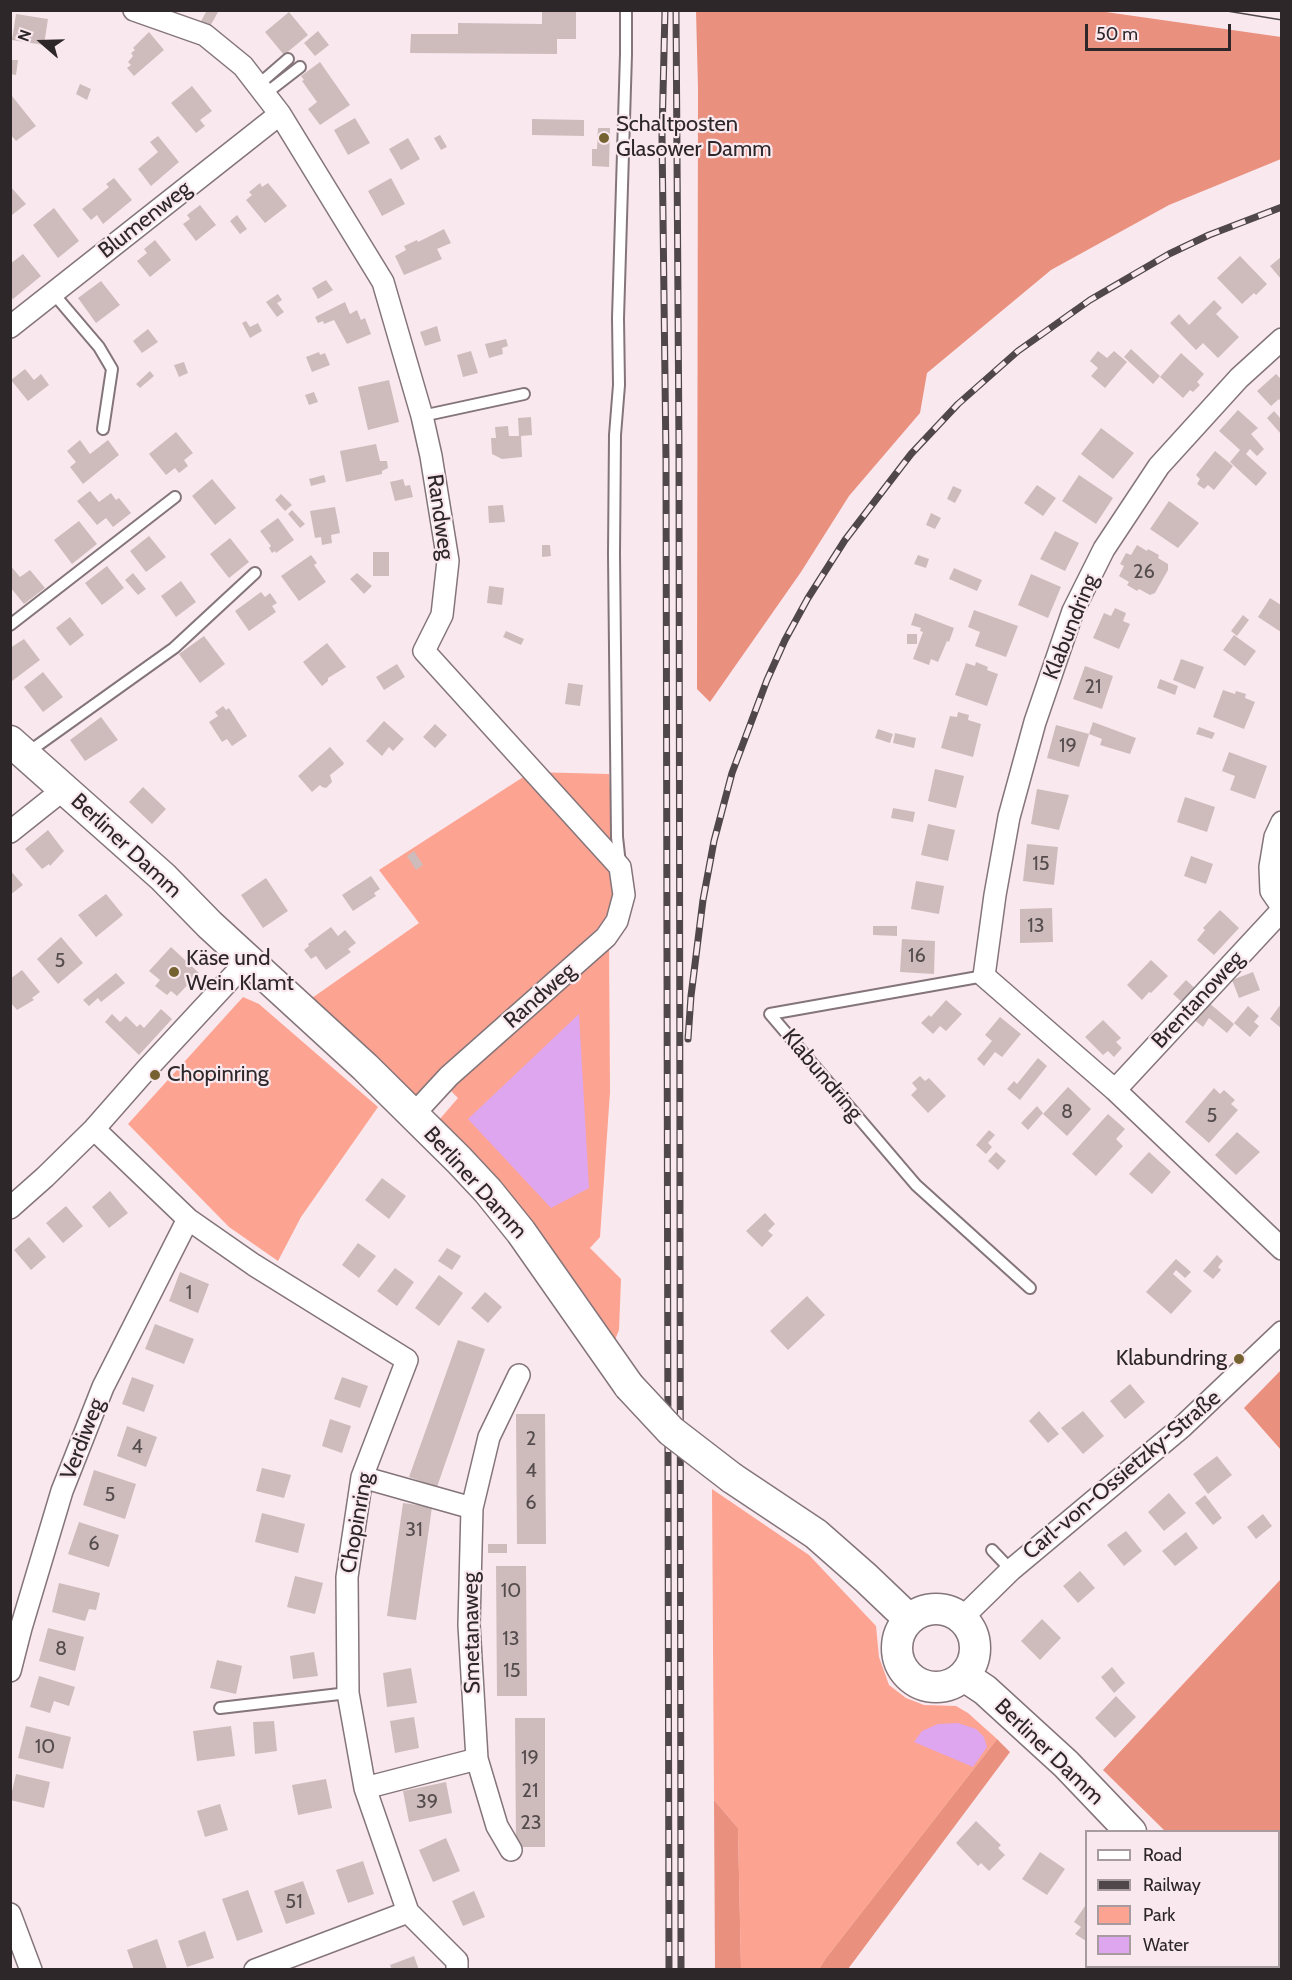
<!DOCTYPE html>
<html>
<head>
<meta charset="utf-8">
<style>
	body { margin:0 }
	#map { position:relative; width:1292px; height:1980px; overflow:hidden; background:#f9e8ee; font-family:Cabin,sans-serif }
	canvas { display:block }
	.frame { position:absolute; inset:0; border:12px solid #2d2729; pointer-events:none }
	.legend { position:absolute; left:1085px; top:1830px; width:195px; height:138px; box-sizing:border-box; background:#f9e8ee; border:2px solid #a79b9f; margin:0; padding:8px 10px; list-style:none; font-size:18px; color:#2d2729 }
	.legend li { display:flex; align-items:center; gap:12px; height:30px }
	.legend b { width:30px; border:2px solid #a79b9f }
	.north { position:absolute; left:12px; top:12px; width:60px; height:60px; -webkit-text-stroke:4px #f9e8ee; paint-order:stroke; rotate:290deg; font-size:16px; font-weight:700; line-height:24px; text-align:center; color:#2d2729 }
	.north::after { content:''; display:block; margin:auto; width:21px; height:27px; background:#2d2729; clip-path:polygon(50% 0,100% 100%,50% 72%,0 100%) }
	.scale { position:absolute; left:1085px; top:24px; width:146px; height:27px; box-sizing:border-box; border:3px solid #2d2729; border-top:0; padding-left:8px; font-size:18px; line-height:21px; white-space:nowrap; color:#2d2729; -webkit-text-stroke:4px #f9e8ee; paint-order:stroke }
</style>
</head>
<body>
<div id="map">
<canvas width="1292" height="1980"></canvas>
<div class="frame"></div>
<ul class="legend">
<li><b style="height:8px;background:#fff"></b>Road</li>
<li><b style="height:8px;background:#4f474a"></b>Railway</li>
<li><b style="height:16px;background:#fda391"></b>Park</li>
<li><b style="height:16px;background:#dda6ee"></b>Water</li>
</ul>
<div class="north">N</div>
<div class="scale">50 m</div>
</div>
<script>
const context = document.querySelector('canvas').getContext('2d');
context.lineJoin = 'round';
function fill(path, color) {
  context.fillStyle = color;
  context.fill(path, 'evenodd');
}
function toPath(rows) {
  const path = new Path2D();
  for (const r of rows) {
    if (r.length === 3) {
      path.moveTo(r[0] + r[2], r[1]);
      path.arc(r[0], r[1], r[2], 0, 2 * Math.PI);
      continue;
    }
    path.moveTo(r[0], r[1]);
    for (let i = 2; i < r.length; i += 2) path.lineTo(r[i], r[i + 1]);
  }
  return path;
}
function strokePath(path, color, width, dash) {
  context.strokeStyle = color;
  context.lineWidth = width;
  context.lineCap = dash ? 'butt' : 'round';
  context.setLineDash(dash || []);
  context.stroke(path);
}
function label(font, color, halo, rows, align = 'center') {
  context.font = font + ' Cabin,sans-serif';
  context.lineWidth = 4.5;
  context.setLineDash([]);
  context.textBaseline = 'middle';
  context.strokeStyle = halo;
  context.fillStyle = color;
  for (const [text, x, y, turn = 0] of rows) {
    context.save();
    context.translate(x, y);
    context.rotate((+turn || 0) * Math.PI / 180);
    context.textAlign = isNaN(turn) ? turn : align;
    if (halo) context.strokeText(text, 0, 0);
    context.fillText(text, 0, 0);
    context.restore();
  }
}
fill(toPath([
	[531,772,609,774,615,868,617,875,610,917,415,1097,312,998,419,923,379,870],
	[609,941,610,1092,600,1237,590,1248,621,1279,619,1330,614,1342,439,1120,458,1098,448,1088],
	[243,997,259,1004,378,1107,301,1217,278,1261,229,1227,128,1124],
	[712,1489,809,1555,876,1626,879,1657,889,1685,906,1698,924,1705,956,1706,968,1713,997,1739,826,1958,819,1969,741,1969,738,1828,714,1800]
]), '#fda391');
fill(toPath([
	[1099,11,1281,37,1281,159,1169,205,1051,270,927,373,920,413,849,496,801,572,710,702,697,689,698,88,696,11],
	[1281,1370,1281,1450,1244,1408],
	[1281,1579,1281,1948,1278,1945,1278,1832,1165,1831,1103,1770],
	[997,1739,1010,1752,848,1969,819,1969,826,1958],
	[714,1800,738,1828,741,1969,715,1969]
]), '#ea907e');
fill(toPath([
	[579,1014,589,1188,551,1208,468,1119],
	[958,1723,976,1729,984,1737,987,1747,973,1767,914,1742,922,1731,938,1724]
]), '#dda6ee');
fill(toPath([
	[207,10,218,12,208,30,199,25],
	[542,10,576,10,576,39,557,39,557,54,410,53,411,34,458,34,458,23,542,24],
	[289,12,308,35,284,55,265,32],
	[16,14,48,19,44,45,12,40],
	[318,31,329,45,315,56,304,43],
	[149,32,164,50,134,76,127,68,131,65,128,62,133,56,131,53,135,50,133,48],
	[10,60,18,60,16,75,10,74],
	[320,62,350,105,320,125,308,109,317,102,302,81,304,80,301,76],
	[80,84,91,89,87,100,76,94],
	[192,86,212,111,200,120,205,126,196,133,171,103],
	[12,96,36,126,16,141,10,134,10,97],
	[355,118,370,143,348,155,334,130],
	[532,119,584,120,584,136,532,135],
	[598,128,610,128,609,167,592,166,592,149,597,149],
	[440,135,447,147,441,150,434,138],
	[158,136,179,162,151,186,138,169,158,152,150,142],
	[408,138,420,159,401,170,389,149],
	[114,178,132,200,103,224,97,215,91,220,82,209,109,187,106,184],
	[391,178,405,204,382,216,368,191],
	[260,183,262,187,268,183,287,206,265,223,246,200,252,195,249,192],
	[10,186,26,204,12,215,10,213],
	[200,205,216,225,196,241,183,224,190,219,187,215],
	[54,208,79,241,58,258,33,225],
	[237,215,247,229,240,234,230,221],
	[444,229,451,243,437,249,442,259,404,275,395,256,406,250,404,246,417,240,418,242],
	[155,240,171,260,150,277,137,261,147,253,144,249],
	[23,254,41,276,13,299,10,297,10,264],
	[1240,256,1267,284,1256,295,1254,293,1242,304,1217,278],
	[1281,257,1281,279,1270,266],
	[326,280,333,290,318,299,312,288],
	[101,281,120,305,96,323,78,298],
	[278,294,282,300,277,303,284,312,277,317,266,302],
	[1214,300,1222,308,1216,314,1239,337,1218,358,1203,343,1196,350,1170,323,1179,314,1189,325],
	[345,302,350,314,357,310,361,320,365,318,371,334,347,344,334,320,324,324,323,321,318,323,315,317],
	[246,321,250,327,258,323,262,331,250,338,242,323],
	[437,326,441,341,425,346,420,332],
	[148,329,158,342,142,353,133,341],
	[506,339,508,346,502,348,503,354,489,358,485,344],
	[1131,349,1160,376,1153,384,1124,357],
	[471,351,478,373,463,377,457,355],
	[1098,351,1107,358,1114,351,1127,362,1105,388,1091,376,1098,368,1090,361],
	[319,352,320,355,325,353,330,365,312,372,306,357],
	[1181,353,1204,374,1197,382,1200,385,1193,392,1190,390,1183,398,1160,377],
	[184,362,188,373,179,377,174,365],
	[25,369,34,380,41,374,49,385,28,401,11,380],
	[150,371,154,376,140,388,136,384],
	[1276,374,1281,379,1281,402,1279,399,1271,406,1257,391],
	[389,380,399,422,368,430,358,387],
	[314,392,318,402,309,405,305,395],
	[1238,410,1258,428,1251,434,1264,449,1257,456,1250,449,1246,454,1267,473,1256,486,1230,462,1240,450,1219,431],
	[1274,411,1281,419,1281,434,1267,418],
	[531,417,532,435,521,436,522,457,502,459,492,454,491,438,496,438,495,427,508,426,509,436,519,436,518,418],
	[1101,428,1134,453,1113,479,1081,454],
	[176,432,193,453,184,460,188,466,179,473,175,468,166,475,149,454],
	[80,440,90,454,108,440,119,455,83,484,70,467,76,462,67,451],
	[376,444,380,461,387,461,388,468,382,471,382,474,346,482,340,451],
	[1215,451,1233,466,1214,490,1208,485,1204,489,1197,484,1200,479,1196,475],
	[324,475,326,482,311,486,309,479],
	[1079,475,1113,498,1096,524,1062,501],
	[212,479,236,508,215,525,192,496],
	[403,479,405,486,410,485,413,497,395,501,390,482],
	[1037,485,1056,498,1043,516,1024,503],
	[953,486,962,490,955,503,947,499],
	[90,491,99,502,111,493,116,500,119,498,131,513,113,527,106,518,97,525,77,501],
	[281,494,292,505,285,511,275,500],
	[1169,501,1199,523,1178,548,1150,529],
	[503,505,505,522,489,523,488,506],
	[335,507,340,533,331,535,332,543,322,545,321,537,315,538,310,511],
	[292,510,305,524,300,528,288,514],
	[931,513,941,518,935,529,926,525],
	[278,518,294,540,276,553,275,551,272,553,269,548,271,546,260,531],
	[79,521,97,544,72,564,54,540],
	[1055,531,1079,543,1065,571,1040,559],
	[149,536,166,557,146,572,130,551],
	[230,538,249,562,229,578,210,554],
	[542,545,550,545,551,556,542,557],
	[1137,545,1147,551,1148,549,1159,555,1158,558,1168,564,1168,570,1155,593,1150,595,1139,589,1137,591,1127,585,1129,582,1119,576,1124,566,1120,564,1126,553,1131,555],
	[373,552,389,552,389,576,373,576],
	[311,555,317,563,314,565,326,582,299,601,281,576],
	[918,555,929,559,926,568,914,564],
	[10,565,20,577,30,570,45,588,24,604,10,587],
	[107,566,124,588,102,605,85,583],
	[954,568,982,580,977,591,949,579],
	[133,573,146,589,138,595,125,580],
	[357,573,372,586,364,594,350,579],
	[1031,574,1061,587,1048,618,1018,605],
	[181,581,196,602,176,617,161,596],
	[489,586,504,588,502,605,487,603],
	[261,592,265,597,270,593,277,603,272,606,276,612,249,631,235,611],
	[1270,598,1281,605,1281,632,1258,617],
	[1115,608,1126,613,1123,621,1130,624,1119,649,1093,638,1104,613,1111,616],
	[974,610,1018,626,1006,657,975,646,980,632,968,627],
	[915,613,954,628,949,642,947,641,938,662,931,659,929,665,913,659,923,632,920,631,921,628,911,625],
	[1243,615,1249,620,1237,636,1231,631],
	[70,617,84,635,70,646,56,628],
	[506,631,524,639,521,645,503,637],
	[907,634,917,634,917,644,907,644],
	[1234,635,1256,651,1245,666,1223,650],
	[204,636,225,664,200,683,179,654],
	[24,639,40,660,12,681,10,648],
	[327,643,346,667,328,678,328,681,322,686,303,662],
	[1181,659,1204,667,1195,689,1173,680],
	[976,662,988,667,987,670,998,674,987,706,955,695,966,663,975,666],
	[397,664,405,677,384,690,376,677],
	[1085,666,1113,676,1102,709,1073,699],
	[43,672,63,697,43,712,24,687],
	[1160,679,1178,686,1175,695,1157,688],
	[568,683,583,685,580,706,565,704],
	[1223,690,1235,694,1236,691,1246,694,1245,698,1255,702,1244,729,1213,717],
	[223,706,226,710,229,708,247,736,232,746,227,739,222,742,209,722,218,716,215,712],
	[958,712,969,715,968,720,981,724,973,757,941,748,950,716,957,717],
	[101,717,118,740,85,761,70,740],
	[384,721,404,739,393,751,389,747,382,756,366,741],
	[1093,722,1136,738,1130,754,1100,745,1102,739,1089,734,1079,767,1047,758,1056,725,1089,734],
	[435,724,447,735,435,748,423,737],
	[1199,727,1215,733,1212,739,1196,734],
	[878,729,893,734,890,743,875,738],
	[895,733,916,738,914,748,893,743],
	[330,747,344,763,343,765,330,775,332,782,326,788,322,787,320,785,312,792,298,776],
	[1229,752,1267,766,1255,799,1230,790,1235,776,1222,771],
	[935,769,964,776,956,808,928,801],
	[143,787,166,809,152,824,129,802],
	[1037,789,1069,795,1059,830,1031,824],
	[1185,797,1215,807,1207,832,1177,822],
	[893,808,915,812,913,822,891,818],
	[928,824,955,830,948,861,921,855],
	[48,830,64,851,50,866,49,864,42,869,25,849],
	[1027,844,1058,847,1054,885,1023,881],
	[414,851,423,865,416,870,407,856],
	[1191,856,1213,864,1206,884,1184,876],
	[10,870,23,885,10,895],
	[371,876,380,889,374,893,376,896,353,911,342,895],
	[266,878,288,911,263,928,241,895],
	[916,881,944,886,939,914,911,909],
	[106,894,123,915,96,937,78,915],
	[1052,908,1053,942,1020,943,1020,909],
	[1220,910,1239,928,1214,955,1197,940,1205,930,1203,928],
	[873,926,897,926,897,936,873,935],
	[331,927,338,936,345,930,356,943,348,949,351,952,326,970,316,956,311,959,304,950,309,946,308,944],
	[61,937,83,963,58,984,37,959],
	[902,939,935,941,934,974,900,972],
	[171,947,199,973,177,996,171,991,167,995,155,986,160,980,149,971],
	[1151,960,1168,976,1151,993,1149,992,1142,1000,1127,985],
	[22,970,40,992,32,998,34,1000,17,1010,10,1002,10,979],
	[1253,972,1260,990,1239,998,1232,980],
	[116,973,125,983,101,1002,98,998,89,1006,83,1000],
	[1186,980,1199,992,1186,1006,1173,994],
	[946,1000,962,1014,946,1031,940,1026,933,1034,921,1023,929,1015,931,1017],
	[1208,1002,1234,1024,1227,1033,1209,1018,1203,1027,1193,1019],
	[1281,1004,1281,1028,1270,1019],
	[1248,1006,1259,1016,1254,1022,1259,1026,1250,1037,1234,1023],
	[161,1009,172,1019,139,1055,105,1022,112,1014,120,1022,126,1016,137,1027,140,1024,144,1028],
	[1000,1017,1021,1034,1002,1057,995,1052,984,1066,977,1059,992,1041,985,1035],
	[1103,1020,1121,1038,1116,1042,1122,1048,1114,1057,1108,1051,1103,1055,1085,1037],
	[1038,1058,1047,1066,1020,1100,1007,1089,1014,1081,1017,1084],
	[920,1076,925,1081,929,1078,946,1096,928,1113,911,1095,917,1089,912,1083],
	[1068,1087,1091,1109,1067,1136,1043,1114],
	[1214,1088,1220,1094,1224,1090,1235,1100,1231,1104,1238,1110,1209,1143,1185,1122],
	[1037,1106,1043,1113,1028,1130,1021,1123],
	[1108,1114,1125,1129,1116,1139,1123,1146,1096,1176,1072,1154],
	[989,1130,995,1135,988,1143,992,1147,986,1154,976,1145],
	[1237,1132,1260,1152,1236,1175,1215,1155],
	[996,1152,1006,1161,998,1170,988,1161],
	[1149,1152,1171,1172,1152,1194,1129,1174],
	[382,1178,406,1196,389,1219,365,1200],
	[110,1191,128,1213,109,1228,92,1207],
	[66,1206,83,1226,63,1243,46,1223],
	[765,1213,775,1224,768,1231,773,1235,762,1247,746,1231],
	[29,1237,46,1257,31,1270,14,1250],
	[358,1243,376,1256,359,1278,342,1265],
	[447,1248,461,1256,452,1270,438,1261],
	[1217,1255,1223,1261,1218,1267,1221,1270,1213,1279,1203,1271],
	[1176,1259,1191,1272,1185,1278,1176,1270,1173,1274,1192,1291,1171,1314,1146,1292],
	[395,1268,414,1282,397,1306,377,1291],
	[180,1272,209,1284,198,1313,169,1301],
	[439,1275,463,1293,439,1326,415,1308],
	[485,1292,502,1307,488,1323,471,1308],
	[807,1296,825,1315,788,1350,770,1331],
	[155,1324,194,1339,184,1364,145,1349],
	[458,1340,485,1349,437,1487,409,1477],
	[132,1377,154,1385,144,1412,122,1404],
	[342,1377,368,1386,360,1408,334,1399],
	[1130,1384,1145,1402,1125,1419,1110,1401],
	[1039,1411,1059,1434,1048,1443,1029,1421],
	[1083,1411,1104,1436,1083,1454,1061,1428],
	[516,1414,545,1414,546,1544,517,1544],
	[330,1419,351,1426,342,1453,322,1446],
	[127,1426,157,1437,146,1467,117,1456],
	[1217,1456,1232,1475,1208,1494,1193,1474],
	[262,1468,291,1475,284,1498,256,1491],
	[94,1470,136,1484,125,1519,83,1505],
	[1169,1493,1186,1513,1164,1531,1148,1512],
	[1205,1495,1222,1518,1213,1525,1195,1503],
	[403,1503,432,1507,416,1620,387,1616],
	[262,1513,305,1524,298,1553,255,1542],
	[1263,1514,1272,1526,1256,1539,1247,1527],
	[79,1522,119,1535,109,1567,68,1554],
	[1126,1531,1142,1551,1124,1566,1107,1545],
	[1186,1532,1198,1548,1175,1566,1162,1551],
	[488,1544,507,1544,507,1553,488,1553],
	[496,1566,526,1566,527,1696,497,1696],
	[1080,1571,1095,1588,1078,1603,1063,1586],
	[295,1576,323,1583,315,1614,287,1607],
	[59,1583,100,1593,96,1610,89,1609,85,1621,52,1612],
	[1042,1619,1061,1638,1040,1660,1021,1641],
	[48,1628,84,1637,75,1671,39,1661],
	[314,1652,318,1676,293,1679,290,1656],
	[217,1660,242,1666,236,1694,210,1688],
	[1112,1667,1125,1683,1114,1693,1101,1677],
	[411,1668,417,1703,387,1707,383,1673],
	[39,1676,75,1687,69,1706,54,1701,50,1713,30,1707],
	[1116,1696,1136,1717,1115,1738,1095,1718],
	[414,1717,419,1748,395,1753,390,1721],
	[515,1718,545,1718,545,1847,516,1847],
	[274,1721,277,1751,255,1754,253,1722],
	[26,1726,71,1737,63,1769,18,1758],
	[231,1726,235,1756,197,1761,193,1731],
	[16,1774,50,1782,44,1808,10,1800],
	[326,1779,332,1808,298,1815,292,1785],
	[446,1782,452,1813,409,1822,403,1791],
	[220,1804,228,1830,205,1837,197,1811],
	[976,1821,1001,1845,998,1848,1005,1855,989,1871,981,1863,978,1866,956,1843],
	[446,1838,460,1871,433,1882,419,1850],
	[1040,1852,1065,1869,1047,1895,1022,1879],
	[363,1861,374,1894,348,1903,336,1870],
	[303,1881,315,1914,286,1924,274,1891],
	[248,1890,263,1932,237,1941,222,1899],
	[474,1891,485,1917,463,1926,452,1901],
	[1085,1906,1086,1907,1086,1941,1075,1934,1081,1927,1074,1922],
	[205,1931,214,1958,187,1967,178,1941],
	[157,1939,167,1969,134,1970,127,1950],
	[414,1956,419,1970,392,1970,390,1965]
]), '#cebcbd');
const service = toPath([
	[258,85,288,59],
	[265,94,300,67],
	[53,293,99,347,112,369,103,429],
	[422,416,524,394],
	[10,625,175,497],
	[27,753,174,648,255,573],
	[620,864,617,837,614,554,615,435,619,385,618,318,626,54,626,10],
	[984,976,770,1014,916,1185,1030,1288],
	[992,1550,1011,1570],
	[220,1708,348,1693]
]);
const minor = toPath([
	[134,10,205,35,243,66,280,114,383,282,422,416,431,456,448,561,442,615,424,651,620,867,624,895,617,921,606,937,449,1076,413,1115],
	[10,327,280,114],
	[1282,339,1239,378,1159,466,1104,549,1073,611,1035,722,1009,817,995,895,984,976,1115,1090,1282,1249],
	[1282,822,1275,837,1270,867,1271,891,1282,907],
	[10,832,64,789],
	[1115,1090,1282,910],
	[94,1129,188,1219,254,1265,407,1360,362,1477,347,1577,348,1693,365,1788,408,1912,457,1961,457,1970],
	[10,1208,45,1177,94,1129,145,1071,248,960],
	[362,1477,472,1508],
	[962,1618,1011,1570,1182,1427,1282,1332],
	[10,1671,21,1628,62,1491,103,1387,188,1219],
	[365,1788,477,1759],
	[511,1850,497,1826,477,1759,469,1625,472,1508,489,1437,519,1375],
	[10,1914,31,1970],
	[255,1970,408,1912],
	[1102,1970,1104,1966]
]);
const secondary = toPath([
	[10,741,163,877,210,925,365,1067,459,1160,488,1191,521,1232,629,1386],
	[732,1478,816,1534,866,1578,909,1619],
	[936,1648,39],
	[964,1676,985,1690,1066,1764,1131,1832],
	[1264,1966,1267,1970]
]);
strokePath(service, '#84757a', 14);
strokePath(minor, '#84757a', 24);
strokePath(secondary, '#84757a', 33);
strokePath(service, '#fff', 10);
strokePath(minor, '#fff', 21);
strokePath(secondary, '#fff', 30);
strokePath(toPath([
	[1221,10,1282,20]
]), '#4f474a', 1.5);
const rail = toPath([
	[665,10,662,136,666,460,669,1970],
	[676,10,679,449,681,1970],
	[688,1039,691,996,703,900,714,841,732,773,767,680,785,640,808,598,845,540,911,454,958,404,1018,351,1090,300,1169,254,1209,235,1282,207]
]);
strokePath(rail, '#4f474a', 7);
strokePath(rail, '#f9e8ee', 4.5, [14]);
const secondaryBridge = toPath([
	[629,1386,671,1431,732,1478]
]);
strokePath(secondaryBridge, '#84757a', 33, []);
strokePath(secondaryBridge, '#fff', 30);
for (const [x, y, r, color] of [
	[604,138,6,"#766231"],
	[174,972,6,"#766231"],
	[155,1075,6,"#766231"],
	[1239,1359,6,"#766231"]
]) {
  const dot = new Path2D();
  dot.arc(x, y, r, 0, 2 * Math.PI);
  context.fillStyle = color;
  context.fill(dot);
  strokePath(dot, '#f9e8ee', 2);
}
label('20px', '#554c4e', null, [
	["26",1144,572],
	["21",1093,687],
	["19",1068,746],
	["15",1041,864],
	["13",1036,926],
	["16",917,956],
	["5",60,961],
	["8",1067,1112],
	["5",1212,1116],
	["1",189,1293],
	["2",531,1439],
	["4",137,1447],
	["4",531,1471],
	["5",110,1495],
	["6",531,1503],
	["31",414,1530],
	["6",94,1544],
	["10",511,1591],
	["13",511,1639],
	["8",61,1649],
	["15",512,1671],
	["10",45,1747],
	["19",530,1758],
	["21",530,1791],
	["39",427,1802],
	["23",531,1823],
	["51",294,1902]
]);
label('22px', '#2d2729', '#f9e8ee', [
	["Schaltposten",616,125],
	["Glasower Damm",616,150],
	["Käse und",186,959],
	["Wein Klamt",186,984],
	["Chopinring",167,1075],
	["Klabundring",1227,1359,"right"]
], 'left');
label('22px', '#2d2729', '#f9e8ee', [
	["Blumenweg",145,220,-38],
	["Randweg",440,517,82],
	["Klabundring",1071,627,-68],
	["Berliner Damm",126,846,43],
	["Randweg",540,996,-41],
	["Brentanoweg",1198,1000,-47],
	["Klabundring",822,1075,50],
	["Berliner Damm",475,1183,48],
	["Verdiweg",83,1439,-69],
	["Carl-von-Ossietzky-Straße",1122,1475,-40],
	["Chopinring",357,1523,-80],
	["Smetanaweg",472,1633,-91],
	["Berliner Damm",1049,1752,44]
]);
</script>
</body>
</html>
